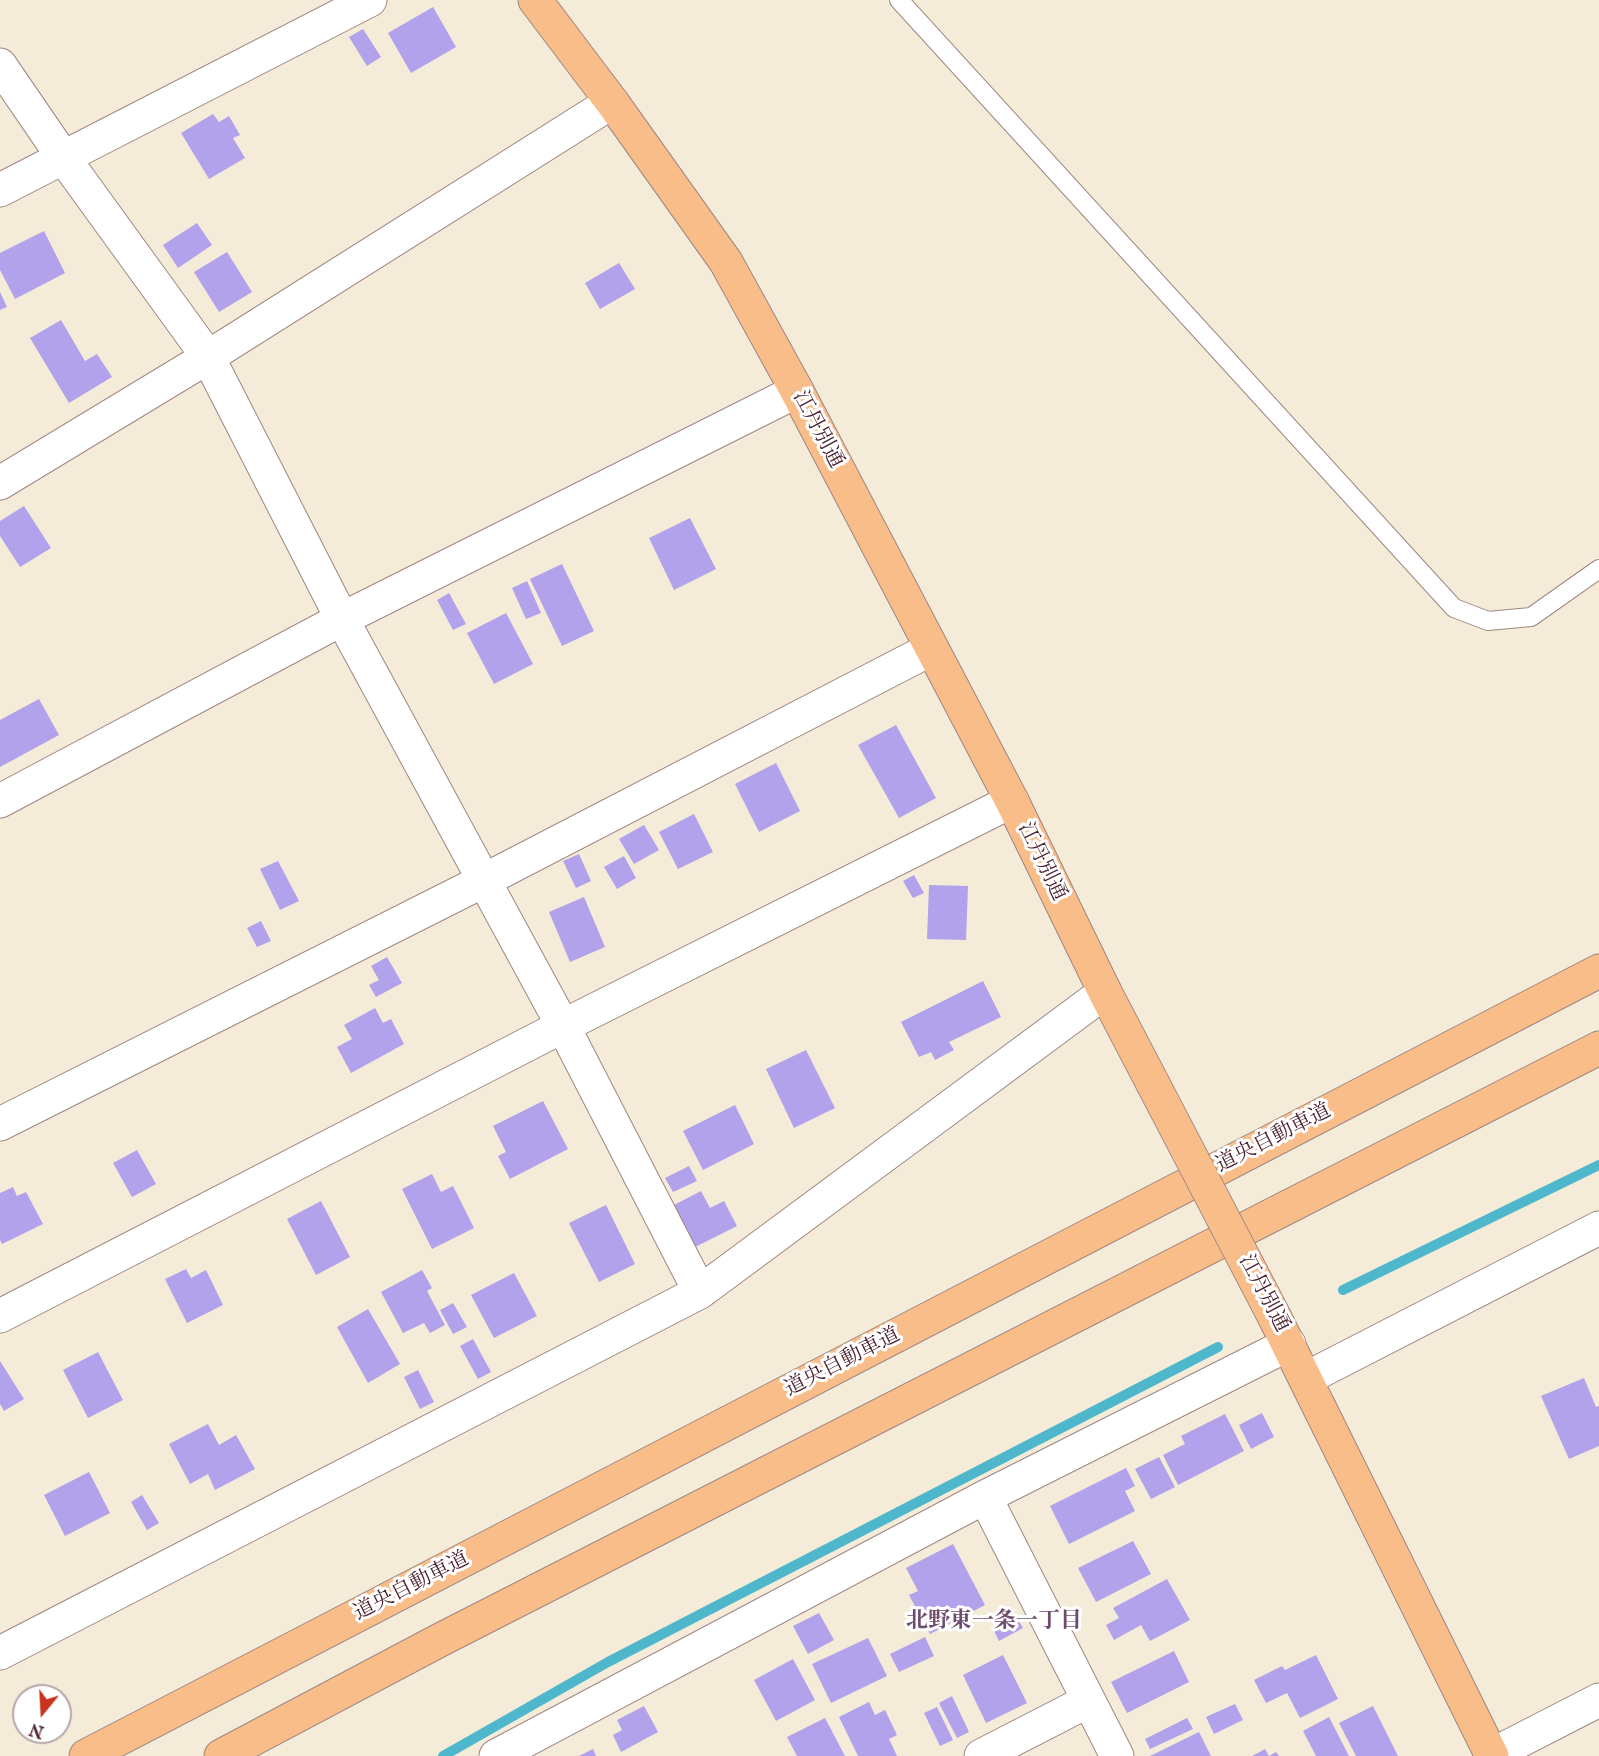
<!DOCTYPE html>
<html>
<head>
<meta charset="utf-8">
<style>
	body { margin:0 }
	#map { position:relative; width:1599px; height:1756px; overflow:hidden; background:#f4ecd9; font-family:"IM FELL English",serif }
	canvas { display:block }
	.north { position:absolute; left:12px; top:1684px; width:60px; height:60px; box-sizing:border-box; background:#fff; border:2px solid #b7a5aa; border-radius:50%; rotate:198deg; font-size:16px; font-weight:700; line-height:24px; text-align:center; color:#4a1f2b }
	.north::after { content:''; display:block; margin:auto; width:21px; height:27px; background:#c8321e; clip-path:polygon(50% 0,100% 100%,50% 72%,0 100%) }
</style>
</head>
<body>
<div id="map">
<canvas width="1599" height="1756"></canvas>
<div class="north">N</div>
</div>
<script>
const context = document.querySelector('canvas').getContext('2d');
context.lineJoin = 'round';
function toPath(rows) {
  const path = new Path2D();
  for (const r of rows) {
    path.moveTo(r[0], r[1]);
    for (let i = 2; i < r.length; i += 2) path.lineTo(r[i], r[i + 1]);
  }
  return path;
}
function strokePath(path, color, width, dash) {
  context.strokeStyle = color;
  context.lineWidth = width;
  context.lineCap = dash ? 'butt' : 'round';
  context.setLineDash(dash || []);
  context.stroke(path);
}
function fill(path, color) {
  context.fillStyle = color;
  context.fill(path, 'evenodd');
}
function label(font, color, halo, rows, align = 'center') {
  context.font = font + ' "IM FELL English","Noto Serif JP",serif';
  context.lineWidth = 6;
  context.setLineDash([]);
  context.textBaseline = 'middle';
  context.strokeStyle = halo;
  context.fillStyle = color;
  for (const [text, x, y, turn = 0] of rows) {
    context.save();
    context.translate(x, y);
    context.rotate((+turn || 0) * Math.PI / 180);
    context.textAlign = isNaN(turn) ? turn : align;
    if (halo) context.strokeText(text, 0, 0);
    context.fillText(text, 0, 0);
    context.restore();
  }
}
strokePath(toPath([
	[1343,1290,1599,1165],
	[443,1756,608,1662,1218,1347]
]), '#4eb7cc', 10);
fill(toPath([
	[433,7,456,47,411,73,388,33],
	[363,29,381,57,367,66,349,37],
	[213,114,219,122,229,116,240,135,233,138,245,158,209,179,181,133],
	[197,223,212,245,178,268,163,245],
	[44,231,65,273,15,299,0,270,0,253],
	[227,252,252,292,219,312,194,272],
	[619,263,635,289,600,309,585,283],
	[0,292,7,307,0,310],
	[61,320,85,361,97,354,112,377,69,403,30,338],
	[24,506,51,548,20,567,0,536,0,521],
	[690,518,716,569,674,590,649,538],
	[562,564,594,631,562,646,530,579],
	[527,581,541,613,526,619,512,588],
	[449,593,466,624,453,630,437,600],
	[506,613,533,664,494,684,467,633],
	[39,699,59,735,0,767,0,720],
	[896,725,936,798,899,818,858,745],
	[776,763,800,811,759,832,735,784],
	[694,814,713,852,678,869,659,832],
	[644,825,659,850,634,864,619,839],
	[579,854,591,881,576,888,563,861],
	[624,856,636,878,617,889,604,867],
	[278,861,299,901,280,910,260,869],
	[914,875,924,893,913,898,903,881],
	[929,885,968,886,966,940,927,939],
	[584,897,605,947,570,962,549,912],
	[261,921,271,941,257,947,247,928],
	[387,957,402,983,376,997,369,985,379,980,371,966],
	[983,981,1001,1017,949,1042,954,1050,935,1060,931,1052,919,1057,901,1022],
	[375,1008,383,1023,391,1019,404,1044,351,1073,337,1047,352,1039,344,1025],
	[806,1050,835,1108,794,1128,766,1069],
	[543,1101,568,1149,510,1179,498,1156,506,1152,493,1126],
	[735,1105,754,1144,703,1170,683,1131],
	[137,1150,156,1184,132,1197,113,1163],
	[689,1166,697,1181,673,1192,665,1178],
	[432,1174,441,1192,453,1186,474,1228,432,1249,402,1189],
	[13,1187,17,1196,26,1192,43,1224,2,1244,0,1240,0,1193],
	[701,1191,710,1208,724,1201,737,1226,695,1247,672,1206],
	[321,1201,350,1257,316,1275,287,1219],
	[606,1205,635,1264,599,1282,569,1223],
	[186,1269,191,1278,206,1270,223,1305,187,1323,165,1279],
	[422,1270,432,1288,427,1291,445,1325,430,1333,424,1323,403,1333,381,1292],
	[514,1273,537,1316,494,1338,471,1295],
	[453,1303,467,1327,453,1334,440,1310],
	[368,1309,400,1364,368,1383,337,1327],
	[473,1339,491,1372,478,1379,460,1346],
	[98,1352,123,1400,88,1418,63,1370],
	[0,1361,24,1399,4,1411,0,1404],
	[418,1370,434,1402,420,1409,404,1377],
	[1584,1378,1596,1407,1599,1406,1599,1446,1569,1459,1541,1396],
	[1262,1413,1274,1437,1251,1449,1239,1425],
	[1225,1414,1244,1451,1178,1485,1163,1455,1185,1444,1181,1436],
	[208,1424,219,1445,236,1435,255,1469,215,1490,208,1474,190,1484,169,1444],
	[1159,1457,1175,1487,1151,1499,1135,1469],
	[1126,1468,1135,1486,1125,1491,1135,1511,1069,1544,1050,1506],
	[89,1472,110,1513,65,1536,44,1495],
	[142,1495,159,1523,147,1530,131,1502],
	[1133,1541,1151,1574,1096,1602,1078,1568],
	[953,1544,985,1605,930,1634,909,1595,918,1591,906,1568],
	[1167,1579,1190,1620,1150,1641,1141,1625,1114,1640,1106,1625,1119,1618,1113,1608],
	[819,1613,834,1640,808,1654,793,1626],
	[1016,1617,1023,1628,999,1641,993,1629],
	[925,1637,934,1656,899,1672,890,1654],
	[868,1638,887,1676,831,1703,812,1664],
	[1174,1651,1189,1682,1127,1713,1111,1682],
	[1003,1655,1027,1703,986,1723,963,1675],
	[1316,1655,1338,1699,1300,1718,1287,1693,1266,1703,1254,1680,1282,1666,1285,1670],
	[793,1659,815,1700,776,1721,754,1680],
	[952,1696,969,1732,957,1738,939,1703],
	[869,1702,875,1715,885,1710,897,1735,889,1739,897,1756,858,1756,839,1717],
	[1235,1704,1243,1720,1214,1734,1206,1717],
	[644,1706,658,1732,621,1752,613,1735,622,1730,617,1720],
	[1373,1706,1398,1756,1356,1756,1339,1723],
	[937,1707,953,1740,940,1746,924,1713],
	[1329,1717,1349,1756,1316,1756,1303,1731],
	[825,1718,845,1756,797,1756,787,1737],
	[1187,1718,1193,1729,1150,1749,1145,1739],
	[1199,1732,1211,1756,1150,1756],
	[593,1749,596,1756,579,1756],
	[1265,1749,1269,1756,1276,1752,1279,1756,1252,1756]
]), '#b2a1eb');
const lane = toPath([
	[899,0,1454,608,1488,621,1531,617,1599,569]
]);
const street = toPath([
	[0,65,63,157,208,357,342,619,563,1026,700,1292],
	[0,190,370,0],
	[0,483,208,357,612,102],
	[0,801,342,619,797,391],
	[0,1124,483,881,931,649],
	[0,1316,563,1026,1012,801],
	[1307,1378,1599,1228],
	[985,1497,1117,1756],
	[0,1653,700,1292,1105,992],
	[496,1756,985,1497,1289,1344],
	[981,1756,1088,1701],
	[1490,1756,1599,1700]
]);
const primary = toPath([
	[535,0,612,102,726,262,797,391,1012,801,1105,992,1152,1082],
	[1275,1318,1492,1756]
]);
const highway = toPath([
	[86,1756,1599,971],
	[221,1756,440,1640,1599,1048]
]);
strokePath(lane, '#9f8682', 20);
strokePath(street, '#9f8682', 35);
strokePath(primary, '#9f8682', 35);
strokePath(highway, '#9f8682', 35);
strokePath(lane, '#fff', 18);
strokePath(street, '#fff', 33);
strokePath(primary, '#f8bd89', 33);
strokePath(highway, '#f8bd89', 33);
const primaryBridge = toPath([
	[1152,1082,1275,1318]
]);
strokePath(primaryBridge, '#9f8682', 35, []);
strokePath(primaryBridge, '#f8bd89', 33);
label('21px', '#4a1f2b', '#fff', [
	["江丹別通",817,430,62],
	["江丹別通",1041,862,64],
	["道央自動車道",1274,1139,-27],
	["江丹別通",1263,1294,62],
	["道央自動車道",843,1363,-27],
	["道央自動車道",412,1587,-27]
]);
label('bold 22px', '#6e4c6e', '#fff', [
	["北野東一条一丁目",994,1622]
]);
</script>
</body>
</html>
